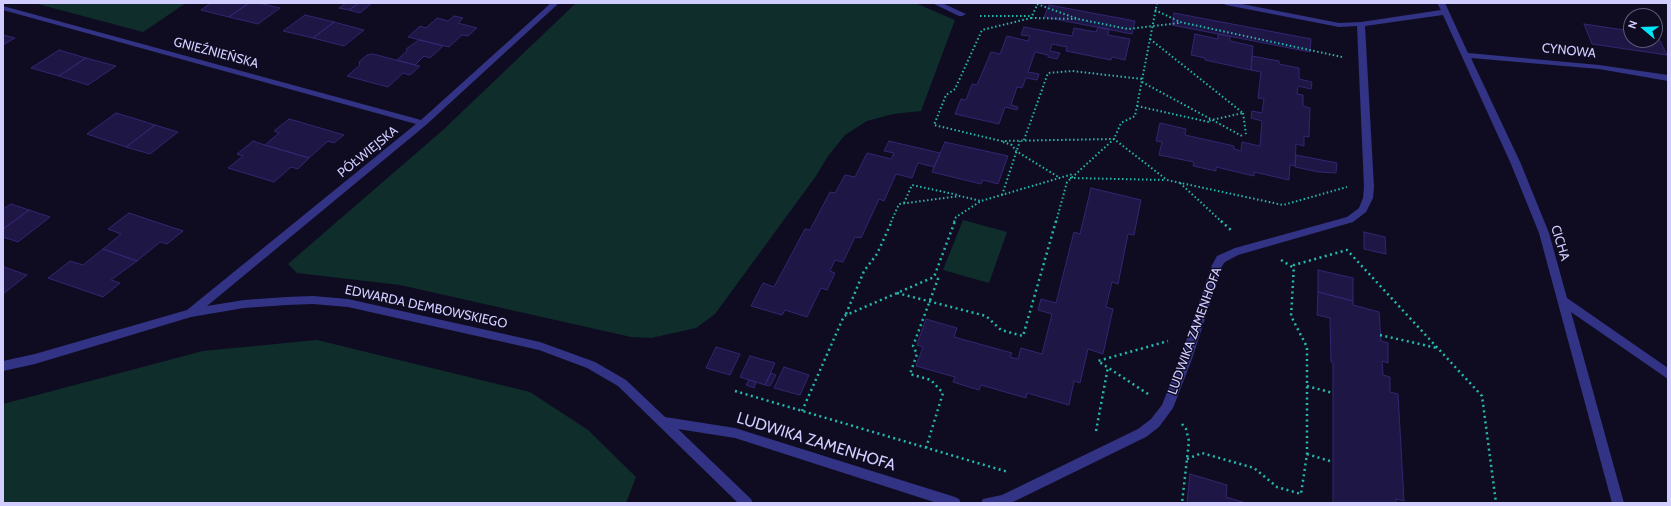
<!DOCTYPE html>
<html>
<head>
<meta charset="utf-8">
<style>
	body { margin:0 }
	#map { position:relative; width:1671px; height:506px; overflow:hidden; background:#0f0c22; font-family:Cabin,sans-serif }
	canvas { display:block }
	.frame { position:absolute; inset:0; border:4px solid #d1cdff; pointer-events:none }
	.north { position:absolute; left:1623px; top:8px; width:40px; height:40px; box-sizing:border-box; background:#0f0c22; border:1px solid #5d597a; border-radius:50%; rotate:289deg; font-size:11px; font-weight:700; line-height:16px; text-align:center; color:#d1cdff }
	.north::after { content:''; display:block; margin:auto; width:14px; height:18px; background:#00e6f8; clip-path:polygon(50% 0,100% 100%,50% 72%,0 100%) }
</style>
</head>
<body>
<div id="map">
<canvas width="1671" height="506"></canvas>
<div class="frame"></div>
<div class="north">N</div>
</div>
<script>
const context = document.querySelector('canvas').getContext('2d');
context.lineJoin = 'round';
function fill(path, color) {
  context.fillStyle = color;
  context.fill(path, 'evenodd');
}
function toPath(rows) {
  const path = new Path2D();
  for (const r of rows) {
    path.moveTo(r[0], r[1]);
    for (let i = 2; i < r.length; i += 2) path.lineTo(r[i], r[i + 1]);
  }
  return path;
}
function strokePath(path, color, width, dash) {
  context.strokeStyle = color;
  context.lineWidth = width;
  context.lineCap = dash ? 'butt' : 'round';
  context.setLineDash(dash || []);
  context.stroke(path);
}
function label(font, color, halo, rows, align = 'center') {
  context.font = font + ' Cabin,sans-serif';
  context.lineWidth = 3;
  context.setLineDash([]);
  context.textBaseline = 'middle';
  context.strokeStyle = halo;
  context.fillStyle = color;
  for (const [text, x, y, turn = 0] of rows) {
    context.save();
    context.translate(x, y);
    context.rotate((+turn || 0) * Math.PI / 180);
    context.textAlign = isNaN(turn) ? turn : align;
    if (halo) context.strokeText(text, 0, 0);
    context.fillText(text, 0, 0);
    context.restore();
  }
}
fill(toPath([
	[34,3,186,3,143,32],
	[576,3,915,3,955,20,921,111,893,114,867,121,845,135,828,156,816,176,715,314,696,328,651,338,631,337,400,285,297,273,288,264,443,130],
	[963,220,1007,232,989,283,943,270],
	[317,340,530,392,588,430,636,477,626,503,3,503,3,404,203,351]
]), '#0e2d2b');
const building = toPath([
	[211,3,249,3,229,17,201,10,211,3],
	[249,3,258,3,280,8,258,24,229,17,249,3],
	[346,3,359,3,349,10,339,8,346,3],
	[359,3,372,3,360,13,349,10,359,3],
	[1049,5,1135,21,1132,34,1044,17,1049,5],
	[1174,13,1311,39,1310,52,1172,25,1174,13],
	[305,15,334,22,313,38,283,31,305,15],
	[454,16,463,18,458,23,477,28,468,36,462,35,449,47,408,37,420,26,426,28,437,18,448,21,454,16],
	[334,22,364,30,344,46,313,38,334,22],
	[1584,24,1631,31,1631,40,1655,40,1655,35,1657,35,1667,55,1592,44,1584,24],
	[1024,27,1072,36,1074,28,1096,32,1098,27,1109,29,1108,35,1130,39,1125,60,1112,57,1111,60,1066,51,1067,47,1052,44,1050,51,1060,53,1057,59,1048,57,1048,55,1035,52,1028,72,1039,74,1037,80,1026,78,1022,88,1017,87,1011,105,1018,107,1017,110,1005,107,999,124,955,114,961,99,966,100,972,84,977,85,991,52,1000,54,1007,36,1028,41,1030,36,1021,35,1024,27],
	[1195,34,1218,39,1218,34,1230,36,1230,41,1253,46,1251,70,1205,60,1205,58,1191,55,1195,34],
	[3,35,15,38,3,45,3,35],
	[419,40,443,46,430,58,424,56,415,65,397,60,407,51,406,49,419,40],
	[59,50,86,58,59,76,31,68,59,50],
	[373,54,415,65,420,66,410,75,403,73,388,87,347,76,360,65,359,62,367,55,373,54],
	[1252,56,1279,61,1279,64,1299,68,1299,79,1312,82,1311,89,1298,86,1297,94,1303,95,1303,106,1310,108,1309,137,1304,136,1304,146,1296,144,1295,166,1290,165,1289,180,1254,172,1254,176,1216,167,1216,171,1193,166,1194,162,1159,155,1162,142,1156,141,1160,123,1186,129,1185,135,1234,146,1234,149,1241,151,1242,142,1260,146,1262,121,1251,118,1252,111,1262,113,1264,99,1258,98,1261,72,1251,70,1252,56],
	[86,58,116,66,88,85,59,76,86,58],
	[116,113,133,118,155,125,126,147,87,134,116,113],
	[289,119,300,122,344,135,334,143,328,141,309,158,265,145,279,133,274,131,289,119],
	[155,125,178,132,150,154,126,147,155,125],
	[253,141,265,145,309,158,298,169,291,167,274,182,228,168,243,156,237,154,253,141],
	[889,141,940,153,934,167,918,163,912,178,896,174,884,201,879,199,861,238,855,237,843,262,835,260,830,271,835,273,827,290,821,288,807,317,785,310,782,315,751,306,763,283,774,287,805,229,810,230,830,192,835,193,845,175,855,177,867,153,891,159,894,153,884,151,889,141],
	[945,142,1008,156,998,184,983,180,981,184,932,172,945,142],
	[1296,155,1337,163,1336,173,1319,172,1295,167,1296,155],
	[1091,188,1141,200,1134,235,1128,234,1118,284,1112,282,1106,307,1113,309,1103,354,1088,349,1080,383,1074,381,1069,405,1027,393,1026,398,981,385,979,390,953,382,955,377,916,366,923,347,917,345,926,319,957,328,954,337,1012,353,1010,357,1018,359,1021,348,1042,354,1052,314,1038,310,1041,299,1056,303,1074,232,1080,234,1091,188],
	[11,204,29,210,3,229,3,209,11,204],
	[29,210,50,217,18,242,3,237,3,229,29,210],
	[129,213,183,231,167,244,160,242,137,261,103,249,121,234,108,229,129,213],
	[1364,232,1385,237,1386,254,1364,249,1364,232],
	[103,249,137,261,111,280,120,283,103,297,48,278,70,261,83,265,103,249],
	[4,267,27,275,3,294,3,268,4,267],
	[1318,270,1353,278,1353,301,1318,292,1318,270],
	[1318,292,1353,301,1353,305,1379,312,1381,341,1388,343,1388,363,1382,361,1383,375,1390,377,1390,392,1398,394,1404,501,1396,499,1396,503,1333,503,1333,363,1331,362,1330,318,1317,315,1318,292],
	[716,347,740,354,730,375,706,368,716,347],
	[750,356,775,363,765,385,740,377,750,356],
	[784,367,809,375,800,395,774,388,784,367],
	[771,373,776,375,770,386,765,385,771,373],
	[749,380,756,382,754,388,746,385,749,380],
	[1190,474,1227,485,1226,497,1246,503,1187,503,1190,474]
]);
fill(building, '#1e1645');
strokePath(building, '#332672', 1);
strokePath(toPath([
	[1038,3,1031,18,982,30,955,89,946,95,934,125,1001,141,1114,139,1167,180,1283,205,1347,187],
	[1037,4,1078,19,1128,29,1179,23],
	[1155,10,1180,22,1342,57],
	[980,16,1032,16],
	[1031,18,1076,19],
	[1150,39,1243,113,1207,121],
	[1142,82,1242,136],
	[1137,106,1209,122],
	[1243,113,1246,134],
	[1024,140,1048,73,1072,71,1142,79],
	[1003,142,1012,145,1016,151,1060,178],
	[1070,178,1166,180],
	[1180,183,1222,222],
	[1002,195,1020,141],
	[904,203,912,185,958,195],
	[891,222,899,204,960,196,981,201],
	[954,222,956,217,981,201,1073,174],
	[1056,222,1067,182,1114,139,1121,123,1135,116,1157,3]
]), '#24bbae', 2, [1.5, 2.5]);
strokePath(toPath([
	[1221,221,1232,231],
	[1281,260,1294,268],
	[897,293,986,316,1001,330,1023,336,1056,221],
	[846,314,864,271,877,254,892,221],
	[1380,335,1437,348],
	[1307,386,1333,393],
	[735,391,1008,472],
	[1148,394,1098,361,1168,341],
	[802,411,844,316,934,277,955,221],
	[1182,424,1186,429,1189,441,1182,503],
	[1096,431,1108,367],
	[926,448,943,393,931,380,910,374,917,354,913,346,938,279,934,277],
	[1307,454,1333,462],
	[1187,459,1202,453,1254,468,1277,487,1301,494,1307,454,1307,347,1291,316,1294,265,1347,250,1482,396,1496,503]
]), '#24bbae', 2.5, [2, 3.5]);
fill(toPath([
	[551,3,559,3,426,125,207,306,244,300,286,297,313,296,348,299,540,342,595,362,626,380,665,417,735,428,955,497,959,499,961,503,937,503,735,438,678,429,751,499,753,503,738,503,618,386,587,368,539,350,348,307,313,304,286,305,244,308,191,317,35,364,3,371,3,361,35,354,187,310,416,124,3,10,3,6,421,120,551,3],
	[932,3,942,3,966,14,962,16,959,16,932,3],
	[1222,3,1237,3,1339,23,1361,22,1441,10,1437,3,1445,3,1468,53,1599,65,1668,75,1668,81,1599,69,1471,58,1521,164,1549,233,1567,298,1668,368,1668,379,1571,312,1624,503,1612,503,1539,233,1511,164,1443,15,1365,26,1374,187,1373,198,1366,212,1353,222,1238,255,1225,262,1222,266,1192,359,1173,408,1159,427,1146,437,1011,503,981,503,983,499,1002,495,1138,429,1151,419,1162,405,1180,359,1212,265,1217,256,1235,248,1347,217,1359,208,1363,198,1364,187,1357,26,1339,27,1226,5,1222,3]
]), '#333385');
label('13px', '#d1cdff', '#0f0c22', [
	["CYNOWA",1569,51,6],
	["GNIEŹNIEŃSKA",216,53,15],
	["PÓŁWIEJSKA",368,152,-39],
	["CICHA",1560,243,73],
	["EDWARDA DEMBOWSKIEGO",426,307,12],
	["LUDWIKA ZAMENHOFA",1195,331,-70]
]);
label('16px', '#d1cdff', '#0f0c22', [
	["LUDWIKA ZAMENHOFA",816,442,17]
]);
</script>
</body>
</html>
